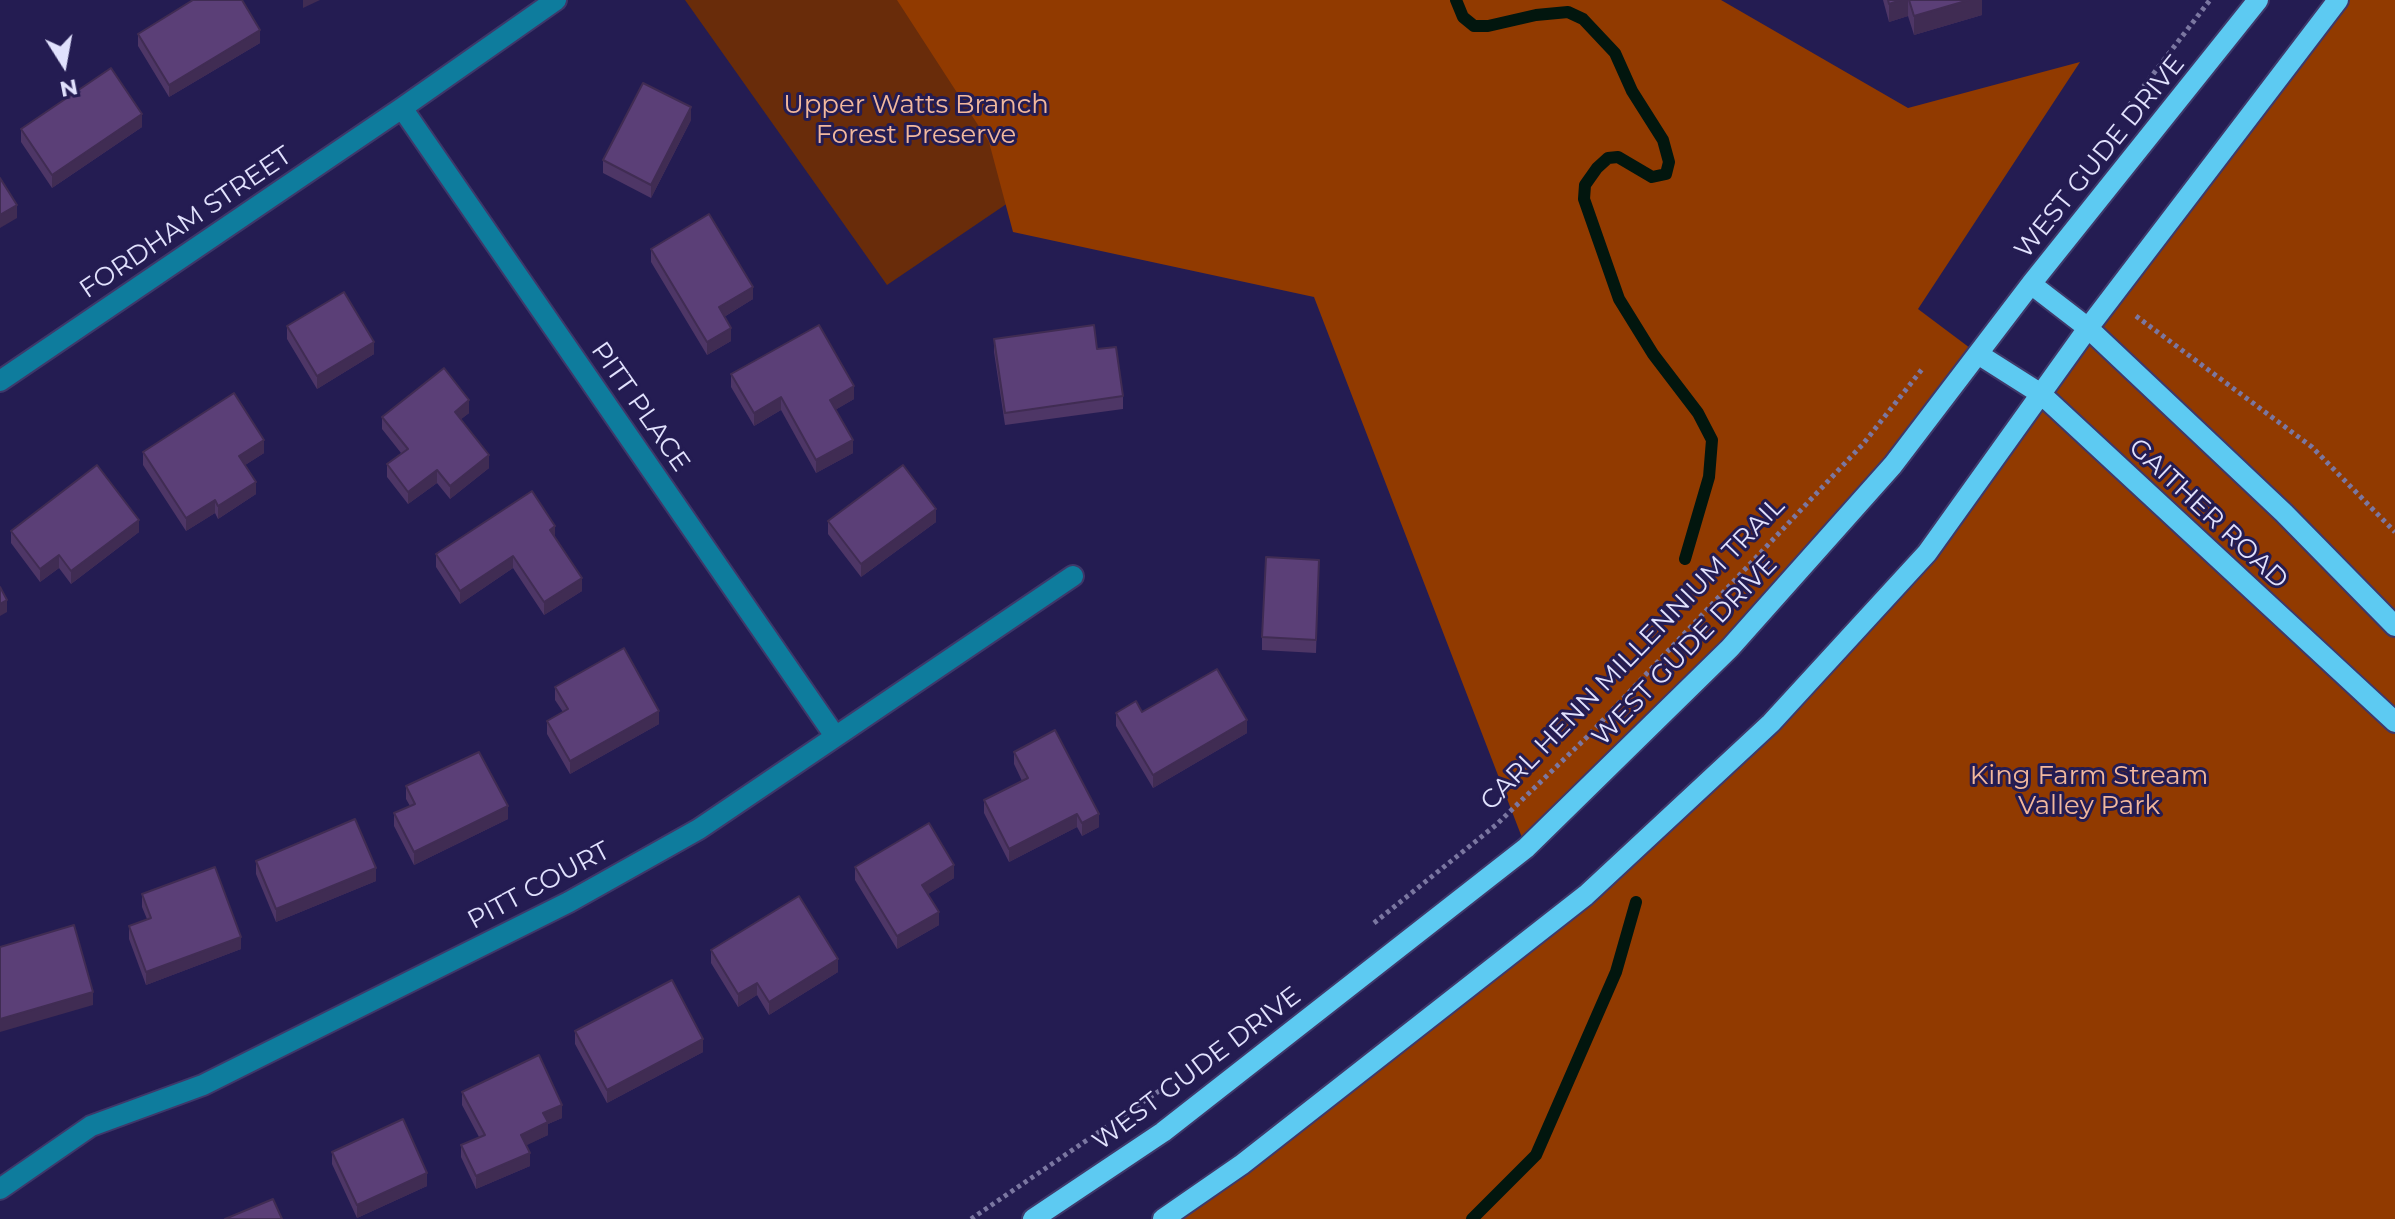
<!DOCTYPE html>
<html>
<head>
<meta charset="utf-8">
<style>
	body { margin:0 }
	#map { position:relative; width:2395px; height:1219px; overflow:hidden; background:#241c52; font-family:Montserrat,sans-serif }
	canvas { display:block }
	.north { position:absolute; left:24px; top:24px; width:80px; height:80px; -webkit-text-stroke:6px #241c52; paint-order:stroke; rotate:169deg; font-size:22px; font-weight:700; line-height:32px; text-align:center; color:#e1e1fd }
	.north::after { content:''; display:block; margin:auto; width:28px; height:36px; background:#e1e1fd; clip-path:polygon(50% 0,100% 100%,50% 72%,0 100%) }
</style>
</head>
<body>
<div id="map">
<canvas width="2395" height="1219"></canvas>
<div class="north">N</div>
</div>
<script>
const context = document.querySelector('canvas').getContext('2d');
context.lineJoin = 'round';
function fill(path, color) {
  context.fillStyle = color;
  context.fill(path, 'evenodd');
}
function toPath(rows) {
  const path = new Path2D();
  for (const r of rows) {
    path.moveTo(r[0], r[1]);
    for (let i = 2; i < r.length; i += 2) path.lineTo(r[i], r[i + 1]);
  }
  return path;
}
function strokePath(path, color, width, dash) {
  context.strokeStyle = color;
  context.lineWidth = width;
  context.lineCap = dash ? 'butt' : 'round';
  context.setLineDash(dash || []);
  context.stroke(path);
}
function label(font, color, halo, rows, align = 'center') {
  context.font = font + ' Montserrat,sans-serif';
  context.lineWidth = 6;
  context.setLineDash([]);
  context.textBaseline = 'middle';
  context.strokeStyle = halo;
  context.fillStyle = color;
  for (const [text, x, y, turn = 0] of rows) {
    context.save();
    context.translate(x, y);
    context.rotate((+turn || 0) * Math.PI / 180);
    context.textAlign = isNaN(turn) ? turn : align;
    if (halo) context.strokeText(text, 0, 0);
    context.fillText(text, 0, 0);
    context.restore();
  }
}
fill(toPath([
	[685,0,1613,0,1505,457,1179,87,887,285]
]), '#692c0a');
fill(toPath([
	[897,0,1721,0,1908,108,2080,62,1918,309,1978,354,1893,465,1526,848,1314,297,1013,232,989,142],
	[2338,0,2395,0,2395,1219,1163,1219,1586,895,1927,553]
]), '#913a00');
strokePath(toPath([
	[1456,0,1463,17,1474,26,1488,26,1536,15,1568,12,1583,19,1615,53,1632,91,1663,140,1669,162,1666,174,1652,177,1618,157,1608,158,1597,168,1585,185,1584,199,1619,299,1653,354,1698,413,1712,440,1709,477,1685,559],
	[1472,1219,1536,1155,1616,972,1636,902]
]), '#02160e', 12);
const minor = toPath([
	[402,108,835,736],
	[0,381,402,108,556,0],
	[0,1189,91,1126,203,1085,569,902,699,829,1073,576]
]);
const major = toPath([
	[2031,284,2088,328,2284,513,2395,626],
	[1978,354,2041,394,2395,722],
	[1033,1219,1163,1132,1526,848,1730,648,1893,465,2031,284,2258,0],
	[1163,1219,1241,1165,1586,895,1771,723,1927,553,2088,328,2338,0]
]);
strokePath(minor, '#3e386a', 24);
strokePath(major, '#3e386a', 24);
strokePath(toPath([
	[2124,112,2210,0],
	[2136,316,2312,447,2395,532],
	[1374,923,1496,825,1587,737,1863,444,1923,368],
	[971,1219,1165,1087]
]), '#7b77a1', 5, [4, 4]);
strokePath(minor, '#0e7c9d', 20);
strokePath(major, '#5dcaf2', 20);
fill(toPath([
	[1883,0,1982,0,1982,15,1914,35,1908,16,1889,22],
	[138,34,260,43,169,97,138,46],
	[691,120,651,198,603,173,603,160],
	[142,127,52,188,21,142,21,129],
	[651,249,753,299,724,317,731,341,707,355,651,262],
	[287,326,374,354,317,389,287,339],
	[994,339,1097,349,1123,396,1123,409,1005,425,994,352],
	[731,374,854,399,835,410,853,453,816,473,781,410,754,426,731,387],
	[469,413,461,419,489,468,450,499,437,483,408,504,387,477,387,464,401,453,382,429,382,417],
	[143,452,264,453,245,465,256,494,218,519,215,513,186,531,143,465],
	[828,521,936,522,861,577,828,534],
	[11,531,139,532,71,584,59,568,40,582,11,543],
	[555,537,582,591,544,615,513,568,460,604,436,567,436,554],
	[1319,560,1316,653,1262,650,1262,637],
	[555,687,659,724,570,774,547,734,547,721,563,712,555,700],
	[1142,712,1247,733,1153,788,1116,726,1116,713],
	[1014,752,1099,827,1082,836,1077,827,1009,862,984,813,984,800,1022,781,1014,764],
	[406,786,508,819,414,865,394,826,394,813,410,806,406,799],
	[256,861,376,881,276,922,256,874],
	[855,867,954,878,928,894,939,925,897,949,855,880],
	[142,894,241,949,146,985,129,939,129,926,147,919,142,907],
	[711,950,838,972,769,1015,757,995,738,1007,711,963],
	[575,1031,703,1052,607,1103,575,1044],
	[462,1092,562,1118,548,1124,548,1135,526,1145,530,1166,476,1189,461,1157,461,1145,479,1137,462,1105],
	[332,1152,427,1186,357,1218,332,1164]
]), '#4e3666');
fill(toPath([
	[303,0,320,0,303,8],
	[1901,0,1908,0,1908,16,1889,22,1889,4],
	[1969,0,1982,0,1982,15,1914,35,1914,16],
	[260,30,260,43,169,97,169,85],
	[691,107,691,120,651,198,651,185],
	[142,114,142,127,52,188,52,175],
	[17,205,17,218,0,228,0,215],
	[753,287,753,299,719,320,719,307],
	[731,328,731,341,707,355,707,342],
	[374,342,374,354,317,389,317,376],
	[854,386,854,399,830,413,830,400],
	[781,397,781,410,754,426,754,413],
	[469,400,469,413,455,424,455,412],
	[264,440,264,453,239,469,239,456],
	[853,440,853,453,816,473,816,460],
	[489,455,489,468,450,499,450,486],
	[437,470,437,483,408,504,408,492],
	[256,482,256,494,218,519,218,506],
	[215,500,215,513,186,531,186,518],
	[936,509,936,522,861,577,861,564],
	[139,520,139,532,71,584,71,571],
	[555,526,555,539,550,530],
	[59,555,59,568,40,582,40,569],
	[513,556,513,568,460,604,460,591],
	[582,578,582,591,544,615,544,602],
	[7,600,7,612,0,616,0,604],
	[659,711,659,724,570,774,570,761],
	[1247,720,1247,733,1153,788,1153,775],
	[508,806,508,819,414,865,414,852],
	[1077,814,1077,827,1009,862,1009,849],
	[1099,814,1099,827,1082,836,1082,823],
	[954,865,954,878,922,898,922,885],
	[376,868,376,881,276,922,276,909],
	[939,912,939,925,897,949,897,936],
	[241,937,241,949,146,985,146,972],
	[838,959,838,972,769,1015,769,1002],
	[757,983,757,995,738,1007,738,994],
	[93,992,93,1005,0,1032,0,1019],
	[703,1039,703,1052,607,1103,607,1090],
	[562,1105,562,1118,548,1124,548,1135,521,1148,521,1135,543,1113],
	[530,1153,530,1166,476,1189,476,1176],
	[427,1173,427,1186,357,1218,357,1205]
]), '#402c53');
const building = toPath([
	[193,0,242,0,260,30,169,85,138,34,193,0],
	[1888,0,1901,0,1889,4,1888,0],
	[1909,0,1969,0,1914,16,1909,0],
	[111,68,142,114,52,175,21,129,111,68],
	[643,83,691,107,651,185,603,160,643,83],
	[0,178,17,205,0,215,0,178],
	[709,214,753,287,719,307,731,328,707,342,651,249,709,214],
	[344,292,374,342,317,376,287,326,344,292],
	[819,325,854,386,830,400,853,440,816,460,781,397,754,413,731,374,819,325],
	[1094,325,1097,349,1116,347,1123,396,1005,413,994,339,1094,325],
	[444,368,469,400,455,412,489,455,450,486,437,470,408,492,387,464,408,449,382,417,444,368],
	[234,393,264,440,239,456,256,482,218,506,215,500,186,518,143,452,234,393],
	[97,465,139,520,71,571,59,555,40,569,11,531,97,465],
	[903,465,936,509,861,564,828,521,903,465],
	[532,491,555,526,550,530,582,578,544,602,513,556,460,591,436,554,532,491],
	[1266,557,1319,560,1316,640,1262,637,1266,557],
	[0,587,7,600,0,604,0,587],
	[624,648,659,711,570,761,547,721,568,709,555,687,624,648],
	[1217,669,1247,720,1153,775,1116,713,1136,701,1142,712,1217,669],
	[1055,730,1099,814,1082,823,1077,814,1009,849,984,800,1028,778,1014,752,1055,730],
	[479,752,508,806,414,852,394,813,415,804,406,786,479,752],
	[355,819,376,868,276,909,256,861,355,819],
	[929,823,954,865,922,885,939,912,897,936,855,867,929,823],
	[215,867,241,937,146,972,129,926,151,918,142,894,215,867],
	[799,896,838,959,769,1002,757,983,738,994,711,950,799,896],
	[74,925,93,992,0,1019,0,947,74,925],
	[672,980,703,1039,607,1090,575,1031,672,980],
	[539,1055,562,1105,543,1113,548,1122,521,1135,530,1153,476,1176,461,1145,485,1135,462,1092,539,1055],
	[403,1119,427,1173,357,1205,332,1152,403,1119],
	[273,1199,282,1219,225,1219,273,1199]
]);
fill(building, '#5b3f77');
strokePath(building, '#402c53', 2);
label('26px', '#f2b89d', '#241c52', [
	["Upper Watts Branch",916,105],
	["Forest Preserve",916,135],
	["King Farm Stream",2089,776],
	["Valley Park",2089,806]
]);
label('26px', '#e1e1fd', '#241c52', [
	["WEST GUDE DRIVE",2100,157,-51],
	["FORDHAM STREET",186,223,-34],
	["PITT PLACE",640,407,55],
	["GAITHER ROAD",2208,514,43],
	["WEST GUDE DRIVE",1685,651,-46],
	["CARL HENN MILLENNIUM TRAIL",1633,654,-46],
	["PITT COURT",539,886,-28],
	["WEST GUDE DRIVE",1197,1069,-37]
]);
</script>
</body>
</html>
